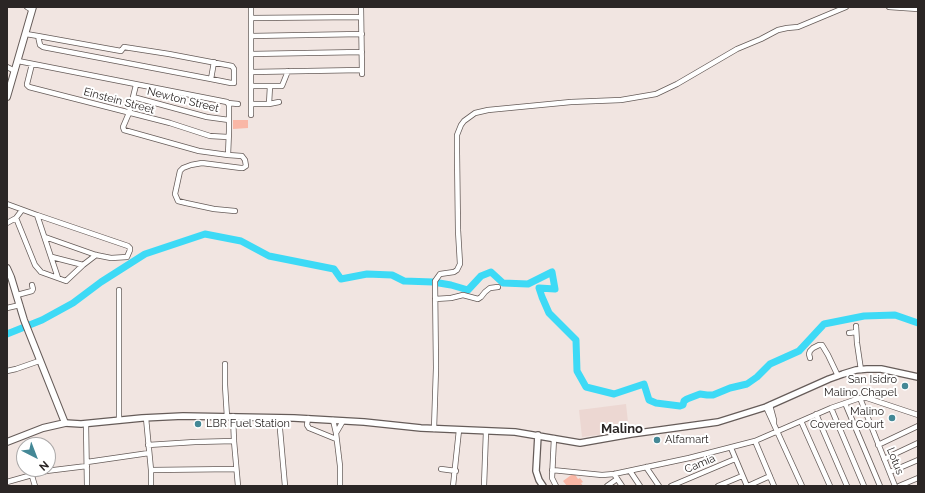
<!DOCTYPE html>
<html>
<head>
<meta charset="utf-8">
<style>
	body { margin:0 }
	#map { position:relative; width:925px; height:493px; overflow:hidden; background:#f1e5e1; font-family:Raleway,sans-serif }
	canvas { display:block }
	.frame { position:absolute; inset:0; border:8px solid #2b2625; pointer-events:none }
	.north { position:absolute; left:16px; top:437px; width:40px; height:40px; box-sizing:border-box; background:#fff; border:1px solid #aaa8a8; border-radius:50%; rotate:138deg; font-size:11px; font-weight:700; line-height:16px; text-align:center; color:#2b2625 }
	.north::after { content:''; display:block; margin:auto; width:14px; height:18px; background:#448896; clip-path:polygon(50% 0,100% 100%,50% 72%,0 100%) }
</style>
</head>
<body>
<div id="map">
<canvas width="925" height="493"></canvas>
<div class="frame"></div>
<div class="north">N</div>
</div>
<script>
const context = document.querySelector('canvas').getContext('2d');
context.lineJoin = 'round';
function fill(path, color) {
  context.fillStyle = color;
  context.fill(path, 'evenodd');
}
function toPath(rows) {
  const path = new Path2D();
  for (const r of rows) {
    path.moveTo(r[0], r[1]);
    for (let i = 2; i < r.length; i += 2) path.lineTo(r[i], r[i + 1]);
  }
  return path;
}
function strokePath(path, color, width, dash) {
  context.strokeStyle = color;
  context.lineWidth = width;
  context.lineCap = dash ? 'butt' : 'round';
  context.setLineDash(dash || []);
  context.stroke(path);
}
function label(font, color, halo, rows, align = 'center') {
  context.font = font + ' Raleway,sans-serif';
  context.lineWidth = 4;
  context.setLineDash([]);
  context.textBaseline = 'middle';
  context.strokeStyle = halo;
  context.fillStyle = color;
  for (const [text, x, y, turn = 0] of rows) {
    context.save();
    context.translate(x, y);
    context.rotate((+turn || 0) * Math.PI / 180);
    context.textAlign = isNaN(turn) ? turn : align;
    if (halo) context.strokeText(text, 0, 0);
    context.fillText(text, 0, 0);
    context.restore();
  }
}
fill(toPath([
	[626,404,629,431,582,437,579,410]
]), '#ecd7d2');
fill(toPath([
	[233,120,248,120,248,128,233,129],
	[574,473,578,479,580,478,583,482,581,483,583,486,567,486,563,481]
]), '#f9b7a6');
strokePath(toPath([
	[7,334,42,320,73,303,101,282,145,254,205,234,241,241,269,256,334,269,341,279,367,274,392,275,404,281,433,282,451,285,468,290,481,276,491,272,503,283,528,284,552,272,555,289,539,288,542,297,549,313,576,340,577,371,586,387,614,394,644,384,649,400,656,403,680,406,683,405,684,401,687,399,700,394,707,395,713,395,730,388,747,384,757,377,770,364,799,351,824,324,864,316,895,315,918,323]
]), '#3ddaf6', 7);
const minor = toPath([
	[27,7,32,10],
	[361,7,362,74],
	[889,7,918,9],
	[251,18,361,17],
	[26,34,38,36,121,51,124,47,169,54,232,66,234,69,234,83,231,83,211,79,43,47,40,45,38,36],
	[251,36,362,34],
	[251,54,362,52],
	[18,61,227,102,229,105,229,131,228,155,199,151,124,130,123,127,129,113,136,85],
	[32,64,27,84,27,85,29,87,170,123,210,136,228,137],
	[7,67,15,71],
	[251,72,362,70],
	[211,79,214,62],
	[251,86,282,86,288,71],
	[133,97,207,117,229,120],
	[228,103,238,104],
	[251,104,269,104,279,102],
	[269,104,270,86],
	[251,115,251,7],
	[228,155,242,156,245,160,246,166,243,168,241,168,202,163,191,165,183,168,180,171,175,194,178,201,186,203,214,209,235,211],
	[7,204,37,215,128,246,130,248,130,250,127,257,111,258,96,255,45,237],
	[22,210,16,218,35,265,41,272,66,281,83,265,96,255],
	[37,215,58,278],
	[7,223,16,218],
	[52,257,83,265],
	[119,290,119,420],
	[17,295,32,291,33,289,32,285],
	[435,299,451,298,463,295,478,299,481,297,485,292,490,288,498,287],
	[7,308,20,305],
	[856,326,857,343,861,370],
	[849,333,856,332],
	[810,358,809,354,810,351,813,348,819,345,822,345,828,355,838,376],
	[225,364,225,385,227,417],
	[7,371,16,369,39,361],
	[860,398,895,486],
	[845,403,880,486],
	[770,405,774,420,774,424],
	[766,407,802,486],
	[831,408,864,486],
	[816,414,847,486],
	[233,416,234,441,238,486],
	[146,418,151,470,151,486],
	[279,418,285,486],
	[308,418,307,425,309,428,336,439],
	[333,420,336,433],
	[801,421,830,486],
	[86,424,87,486],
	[434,429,436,368,435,281,440,274,454,272,457,270,460,264,458,230,457,152,457,135,461,125,464,121,475,113,488,110,571,102,621,100,656,94,677,84,737,49,761,39,778,30,787,28,798,27,846,7],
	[554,438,552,478,556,486],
	[755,441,774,486],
	[148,445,195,442,234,441],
	[878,445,918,426],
	[731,448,747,486],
	[884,459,918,443],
	[87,462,149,453],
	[646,467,659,486],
	[441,469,456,471],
	[151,470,236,469],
	[552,470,602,475,614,474,689,458,755,441,831,408,860,398,867,398,918,415],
	[630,471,640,486],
	[890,472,918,460],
	[614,474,622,486],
	[32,476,35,486],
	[7,482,46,471,87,466],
	[340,486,340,466,336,433,343,421],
	[453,486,459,430],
	[484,486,486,431],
	[607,486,617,479],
	[671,486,735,459],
	[718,486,742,476],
	[748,486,770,476],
	[899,486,918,478]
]);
const tertiary = toPath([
	[65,423,81,424,142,418,183,416,294,418,364,422,421,428,515,432,580,443,631,434,718,422,766,407,829,379,843,374,856,370,867,369,881,369,918,377],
	[538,435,536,471,539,480,543,486]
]);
const secondary = toPath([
	[7,97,33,7],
	[7,268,11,277,24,320,65,423,43,428,7,442]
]);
strokePath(minor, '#665c59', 6);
strokePath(tertiary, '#665c59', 8);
strokePath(secondary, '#665c59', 8);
strokePath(minor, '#fff', 4.5);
strokePath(tertiary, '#fff', 5.5);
strokePath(secondary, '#fff', 6);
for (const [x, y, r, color] of [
	[905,386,4,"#448896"],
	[892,418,4,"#448896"],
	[198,424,4,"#448896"],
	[657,440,4,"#448896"]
]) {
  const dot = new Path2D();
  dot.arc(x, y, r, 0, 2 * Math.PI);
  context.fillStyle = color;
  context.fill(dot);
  strokePath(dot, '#fff', 1.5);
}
label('11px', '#2b2625', '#fff', [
	["Newton Street",183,100,14],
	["Einstein Street",119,101,15],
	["Lotus",895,461,68],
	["Camia",700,464,-23]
]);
label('11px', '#2b2625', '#fff', [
	["San Isidro",897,380],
	["Malino Chapel",897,393],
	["Malino",884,412],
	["Covered Court",884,425],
	["LBR Fuel Station",206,424,"left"],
	["Alfamart",665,440,"left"]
], 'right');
label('bold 13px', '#2b2625', '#fff', [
	["Malino",622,429]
]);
</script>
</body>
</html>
